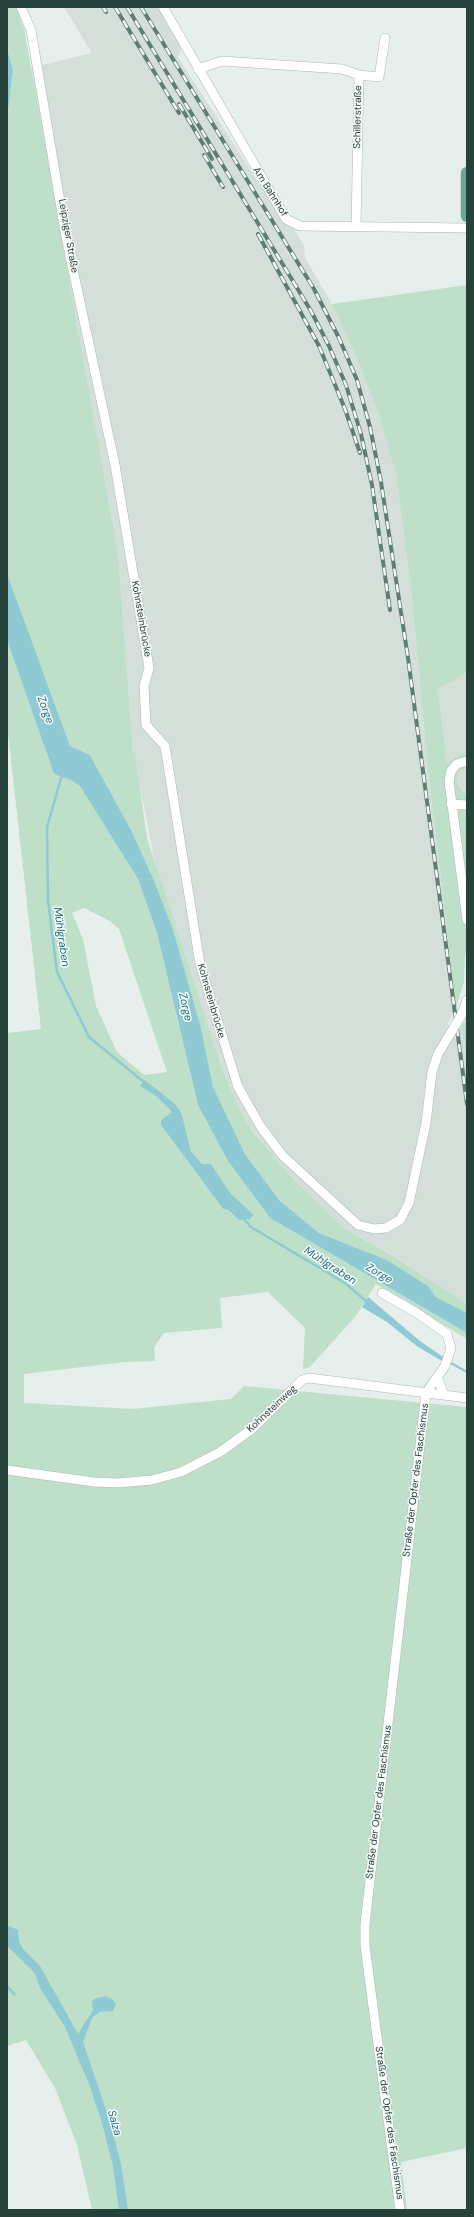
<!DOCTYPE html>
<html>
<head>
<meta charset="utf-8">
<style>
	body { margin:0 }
	#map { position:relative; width:474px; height:2217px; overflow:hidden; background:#e6efeb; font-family:"DM Sans",sans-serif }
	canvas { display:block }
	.frame { position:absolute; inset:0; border:8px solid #24423a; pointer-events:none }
</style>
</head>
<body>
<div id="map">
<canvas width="474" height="2217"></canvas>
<div class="frame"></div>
</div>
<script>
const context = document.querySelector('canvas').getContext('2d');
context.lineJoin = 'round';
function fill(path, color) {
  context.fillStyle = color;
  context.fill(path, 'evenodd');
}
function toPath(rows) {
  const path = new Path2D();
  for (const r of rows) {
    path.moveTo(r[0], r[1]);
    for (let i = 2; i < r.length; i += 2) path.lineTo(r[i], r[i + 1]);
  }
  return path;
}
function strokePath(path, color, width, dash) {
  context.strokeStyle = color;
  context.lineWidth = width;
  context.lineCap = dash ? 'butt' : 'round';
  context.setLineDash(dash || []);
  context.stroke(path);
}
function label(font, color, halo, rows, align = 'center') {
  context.font = font + ' "DM Sans",sans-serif';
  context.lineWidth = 3;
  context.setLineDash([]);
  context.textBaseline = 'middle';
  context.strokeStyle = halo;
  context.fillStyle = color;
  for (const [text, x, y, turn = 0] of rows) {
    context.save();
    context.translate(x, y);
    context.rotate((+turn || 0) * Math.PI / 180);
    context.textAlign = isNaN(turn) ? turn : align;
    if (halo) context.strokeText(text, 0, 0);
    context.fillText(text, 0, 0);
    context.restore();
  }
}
fill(toPath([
	[64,7,160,7,182,48,178,57,285,224,293,227,304,246,305,258,332,304,359,363,379,416,396,474,412,598,428,771,456,1008,448,1023,452,1040,461,1027,467,1060,467,1303,391,1254,347,1230,296,1182,253,1132,240,1111,222,1068,156,868,133,751,118,553,30,68,92,53],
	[467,673,467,752,456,756,447,763,438,689],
	[467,769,467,796,457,784,459,772]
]), '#d4dfda');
fill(toPath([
	[7,7,16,7,24,29,118,553,133,751,135,754,147,838,222,1068,240,1111,253,1132,296,1182,347,1230,390,1254,467,1303,467,1313,436,1297,428,1286,387,1260,319,1233,280,1201,245,1154,213,1087,201,1028,153,878,131,830,90,755,70,746,24,624,7,574,7,120,13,70,7,49],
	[467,285,467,673,438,689,447,763,456,756,467,752,467,769,459,772,457,784,467,796,467,955,465,955,464,982,456,1008,428,771,412,598,396,474,379,416,359,363,332,304],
	[7,640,54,774,71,780,80,785,138,879,157,933,198,1105,228,1161,270,1218,467,1333,467,1339,376,1284,355,1317,310,1367,303,1369,305,1328,268,1292,220,1298,222,1328,164,1333,154,1347,155,1361,125,1362,24,1374,24,1403,132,1409,231,1399,244,1386,467,1407,467,2148,401,2162,407,2210,92,2210,77,2145,55,2088,26,2040,7,2046,7,1033,41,1029,7,724],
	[84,908,110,921,119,929,167,1072,144,1075,117,1052,96,1006,83,939,72,913],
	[145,1080,182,1115,191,1151,202,1164,211,1164,231,1194,254,1215,250,1219,239,1220,227,1210,223,1209,161,1125,161,1120,172,1112,157,1097,140,1086],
	[467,1017,467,1060,461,1027]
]), '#bfe0c8');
fill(toPath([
	[7,49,13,70,7,120],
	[7,574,70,746,90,755,131,830,153,878,173,930,201,1028,213,1087,245,1154,280,1201,319,1233,387,1260,428,1286,436,1297,467,1313,467,1333,270,1218,228,1161,198,1105,157,933,138,879,80,786,71,780,54,774,7,640],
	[145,1080,176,1105,182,1115,191,1151,202,1164,211,1164,231,1194,254,1215,250,1219,239,1220,228,1210,223,1209,161,1125,161,1120,172,1112,157,1097,140,1086],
	[368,1297,420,1341,446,1359,444,1362,418,1347,387,1322,362,1307],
	[7,1925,18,1930,19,1941,23,1949,40,1966,78,2034,93,2010,92,2002,94,1999,105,1996,112,1999,116,2004,113,2011,99,2012,92,2018,83,2042,110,2122,121,2164,128,2210,119,2210,113,2166,102,2123,89,2084,65,2027,40,1988,34,1972,7,1946]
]), '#8ec9d4');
strokePath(toPath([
	[62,775,47,827,48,900,57,972,89,1037,145,1083],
	[243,1218,251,1227,345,1283,367,1302],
	[449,1362,467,1372],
	[7,1986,14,1994]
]), '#8ec9d4', 2.5);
const street = toPath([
	[21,7,31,30,66,237,115,465,149,668,144,686,146,725,165,746,200,964,238,1087,261,1127,282,1155,358,1225,374,1229,386,1228,400,1220,409,1203,426,1123,432,1072,438,1054],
	[163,7,286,219,300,226,467,228],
	[198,69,222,61,342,69,359,75,356,226],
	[359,75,379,77,385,38],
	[467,761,457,764,451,771,449,781,467,920],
	[451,804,467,805],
	[462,1014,467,1000],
	[382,1293,417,1313,447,1334,451,1348,445,1366,426,1393,365,1924,365,1946,400,2210],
	[437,1377,444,1395],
	[7,1470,94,1482,117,1483,152,1480,181,1472,220,1452,252,1429,302,1380,309,1378,467,1398]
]);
const primary = toPath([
	[467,173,467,216]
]);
strokePath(street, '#a8b8b2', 10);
strokePath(primary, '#c2cac8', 13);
strokePath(street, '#fff', 9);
strokePath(primary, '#6aa596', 12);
const rail = toPath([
	[103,7,106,12],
	[115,7,179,113],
	[127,7,311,311,329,346,346,385,361,434,372,485,390,610],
	[141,7,314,289,339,338,357,380,370,427,381,482,408,658,467,1104],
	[179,104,212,159],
	[204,155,223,187],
	[258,234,319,346,345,409,360,453]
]);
strokePath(rail, '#5f7d75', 4);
strokePath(rail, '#f7fbf9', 2.5, [8]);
const streetBridge = toPath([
	[438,1054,462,1014]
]);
strokePath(streetBridge, '#a8b8b2', 10, []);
strokePath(streetBridge, '#fff', 9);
label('10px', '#24423a', '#f7fbf9', [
	["Schillerstraße",358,117,-89],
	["Am Bahnhof",270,192,58],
	["Leipziger Straße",68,236,80],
	["Kohnsteinbrücke",141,619,80],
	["Kohnsteinbrücke",211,1001,74],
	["Kohnsteinweg",272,1409,-43],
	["Straße der Opfer des Faschismus",416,1480,-83],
	["Straße der Opfer des Faschismus",379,1802,-83],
	["Straße der Opfer des Faschismus",389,2123,82]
]);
label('italic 11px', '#1c6f80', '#f7fbf9', [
	["Zorge",45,710,70],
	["Mühlgraben",61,937,82],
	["Zorge",185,1007,77],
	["Mühlgraben",330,1266,33],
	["Zorge",379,1274,30],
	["Salza",114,2123,74]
]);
</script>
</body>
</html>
